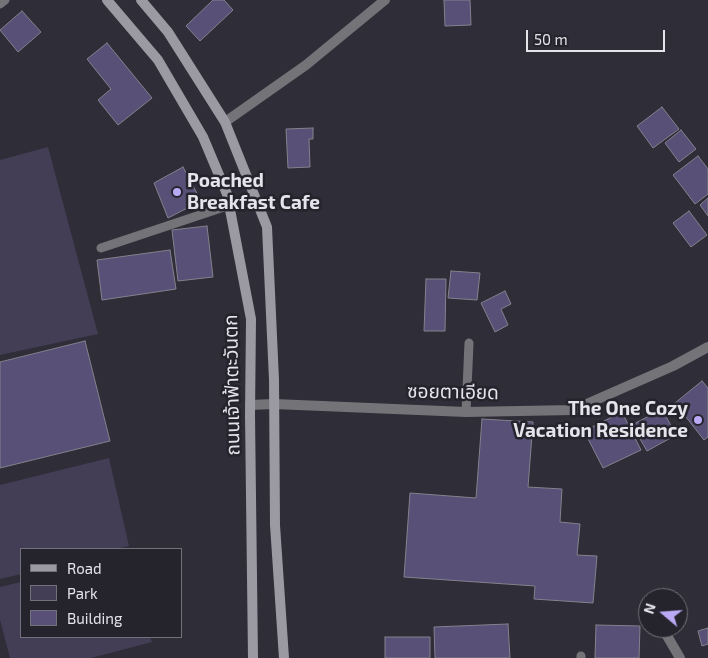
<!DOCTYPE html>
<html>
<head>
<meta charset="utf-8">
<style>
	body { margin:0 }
	#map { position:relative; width:708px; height:658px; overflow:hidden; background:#2f2d37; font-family:"Exo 2",sans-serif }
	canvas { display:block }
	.legend { position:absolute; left:20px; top:548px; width:162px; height:90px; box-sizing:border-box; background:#25242d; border:1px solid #717179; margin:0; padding:6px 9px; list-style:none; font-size:15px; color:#e4e4ea }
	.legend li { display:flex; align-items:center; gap:10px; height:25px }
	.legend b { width:25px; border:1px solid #717179 }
	.north { position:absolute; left:638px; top:588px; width:50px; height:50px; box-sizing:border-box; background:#25242d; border:1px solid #717179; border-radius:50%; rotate:288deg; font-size:14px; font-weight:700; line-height:20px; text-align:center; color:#e4e4ea }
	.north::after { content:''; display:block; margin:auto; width:18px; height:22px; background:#baaaf6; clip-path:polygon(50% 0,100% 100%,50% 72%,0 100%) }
	.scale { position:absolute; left:526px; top:30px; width:139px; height:22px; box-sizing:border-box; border:2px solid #e4e4ea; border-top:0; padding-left:6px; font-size:15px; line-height:18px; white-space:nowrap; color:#e4e4ea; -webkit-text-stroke:4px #25242d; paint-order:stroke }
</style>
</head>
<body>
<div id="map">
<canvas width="708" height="658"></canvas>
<ul class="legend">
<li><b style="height:6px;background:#9b99a1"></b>Road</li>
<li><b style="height:14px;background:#433e55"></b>Park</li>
<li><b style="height:14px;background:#585077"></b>Building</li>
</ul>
<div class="north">N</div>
<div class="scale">50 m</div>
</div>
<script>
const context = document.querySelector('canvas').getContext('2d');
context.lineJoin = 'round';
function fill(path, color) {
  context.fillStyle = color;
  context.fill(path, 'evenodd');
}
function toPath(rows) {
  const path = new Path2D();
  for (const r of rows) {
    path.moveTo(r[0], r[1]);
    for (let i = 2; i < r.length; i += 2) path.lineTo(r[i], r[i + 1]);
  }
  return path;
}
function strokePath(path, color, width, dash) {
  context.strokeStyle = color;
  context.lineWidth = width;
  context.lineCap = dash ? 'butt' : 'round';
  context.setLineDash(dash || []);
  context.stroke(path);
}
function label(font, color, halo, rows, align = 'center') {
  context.font = font + ' "Exo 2","Noto Sans Thai",sans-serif';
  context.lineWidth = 5;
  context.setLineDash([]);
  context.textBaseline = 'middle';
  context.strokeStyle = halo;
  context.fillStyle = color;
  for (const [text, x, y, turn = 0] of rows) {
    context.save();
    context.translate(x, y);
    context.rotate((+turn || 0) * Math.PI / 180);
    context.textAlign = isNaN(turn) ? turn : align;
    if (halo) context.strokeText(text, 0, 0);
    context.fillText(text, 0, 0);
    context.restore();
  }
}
fill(toPath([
	[48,147,98,334,0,355,0,160],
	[109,458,129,546,116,549,21,549,21,574,0,579,0,485],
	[21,582,21,637,150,637,152,642,91,658,10,658,0,620,0,587]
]), '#433e55');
const building = toPath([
	[213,0,224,0,233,10,200,41,186,26,213,0],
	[444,0,470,0,471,25,445,26,444,0],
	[22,11,41,32,18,52,0,30,22,11],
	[107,43,152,98,118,125,98,100,111,89,87,59,107,43],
	[662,107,679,129,653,148,637,126,662,107],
	[313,128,313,139,309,139,310,167,288,168,286,129,313,128],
	[681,130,696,149,679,162,665,143,681,130],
	[698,156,708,169,708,194,695,204,673,175,698,156],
	[183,167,201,201,168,218,154,183,183,167],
	[708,198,708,216,700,205,708,198],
	[689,211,707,235,691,247,673,223,689,211],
	[207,226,213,277,178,281,172,230,207,226],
	[170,250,176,289,102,300,97,260,170,250],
	[451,271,480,273,477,300,448,298,451,271],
	[426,279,446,279,445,331,424,331,426,279],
	[505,291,511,304,501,309,508,325,495,332,481,303,505,291],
	[85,341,110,441,0,468,0,362,85,341],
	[702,381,708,388,708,437,704,440,675,403,702,381],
	[662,409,676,435,647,451,632,425,662,409],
	[622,412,641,450,603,468,584,431,622,412],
	[482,419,533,422,528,487,562,489,560,522,580,524,577,555,597,556,593,603,534,599,535,586,404,577,410,493,476,498,482,419],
	[508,624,510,658,435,658,434,627,508,624],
	[596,625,640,626,639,658,595,658,596,625],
	[708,628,708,644,702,646,698,631,708,628],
	[385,637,430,637,430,658,385,658,385,637]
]);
fill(building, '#585077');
strokePath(building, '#84828d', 1);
strokePath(toPath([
	[0,4,5,0],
	[101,248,230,205],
	[466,412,469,343],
	[581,656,581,658]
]), '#747378', 9);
strokePath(toPath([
	[225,122,306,65,385,0],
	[663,629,680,658]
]), '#747378', 10);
strokePath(toPath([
	[250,405,274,404,466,412,573,410,673,366,708,347]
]), '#747378', 10);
strokePath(toPath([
	[107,0,158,60,203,137,227,194,251,319,250,415,253,658],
	[141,0,168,32,225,122,267,227,274,380,275,525,284,658]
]), '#9b99a1', 10);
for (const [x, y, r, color] of [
	[177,192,5,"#baaaf6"],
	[698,420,5,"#baaaf6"]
]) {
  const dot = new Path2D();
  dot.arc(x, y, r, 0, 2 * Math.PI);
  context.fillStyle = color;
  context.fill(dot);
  strokePath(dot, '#25242d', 2);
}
label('bold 19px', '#e4e4ea', '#25242d', [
	["Poached",187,181],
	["Breakfast Cafe",187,203],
	["The One Cozy",688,409,"right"],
	["Vacation Residence",688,431,"right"]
], 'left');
label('19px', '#e4e4ea', '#25242d', [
	["ถนนเจ้าฟ้าตะวันตก",232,385,-91],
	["ซอยตาเอียด",453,392,1]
]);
</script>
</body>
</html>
